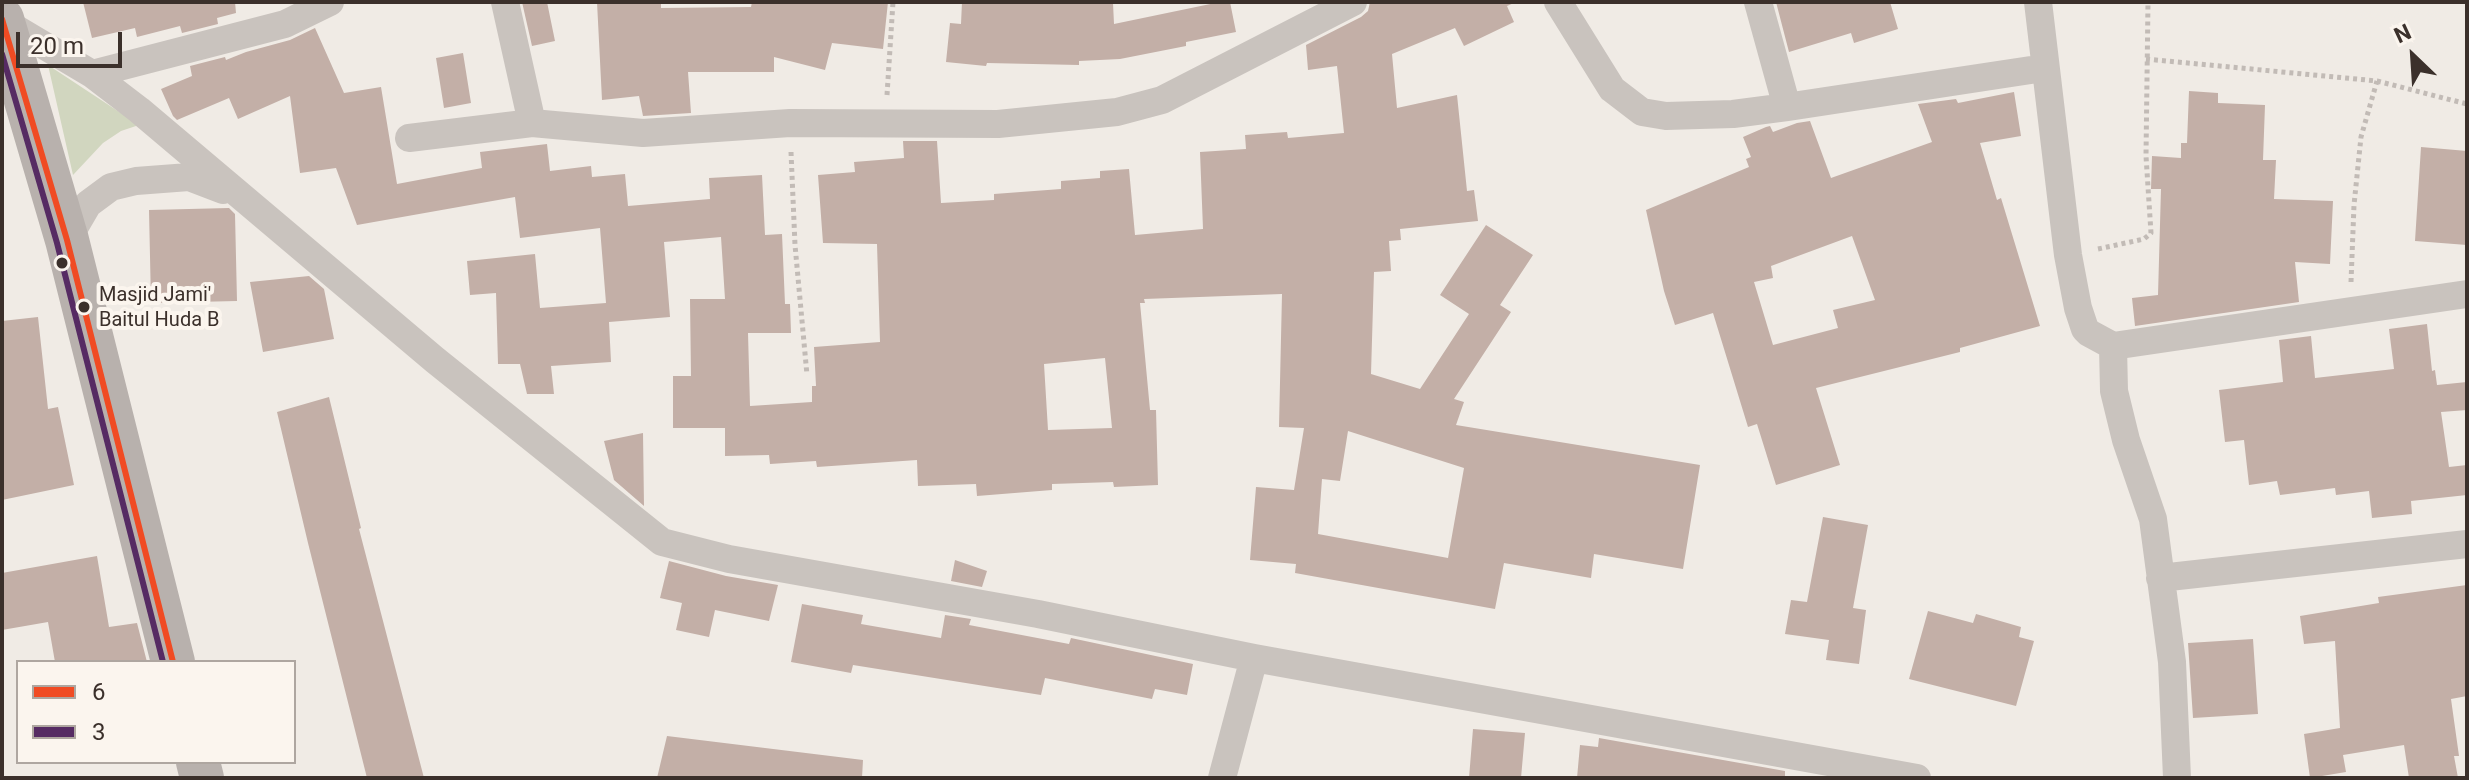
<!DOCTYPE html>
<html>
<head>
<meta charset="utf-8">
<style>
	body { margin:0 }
	#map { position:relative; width:2469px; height:780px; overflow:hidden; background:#f0ebe5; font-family:Roboto,sans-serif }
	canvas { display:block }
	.frame { position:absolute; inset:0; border:4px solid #3b302b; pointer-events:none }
	.legend { position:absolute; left:16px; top:660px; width:280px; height:104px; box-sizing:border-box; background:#fbf5ee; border:2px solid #aea6a0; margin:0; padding:10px 14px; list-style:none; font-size:24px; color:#3b302b }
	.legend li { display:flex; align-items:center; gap:16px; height:40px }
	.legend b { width:40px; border:2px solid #aea6a0 }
	.north { position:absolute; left:2373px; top:16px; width:80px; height:80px; -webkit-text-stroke:6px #fbf5ee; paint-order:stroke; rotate:335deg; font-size:22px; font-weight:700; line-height:32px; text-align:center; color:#3b302b }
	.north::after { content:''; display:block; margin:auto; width:28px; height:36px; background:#3b302b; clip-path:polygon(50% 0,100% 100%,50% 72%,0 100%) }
	.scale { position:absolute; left:16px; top:32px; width:106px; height:36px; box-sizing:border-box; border:4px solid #3b302b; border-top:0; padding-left:10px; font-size:24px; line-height:28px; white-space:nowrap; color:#3b302b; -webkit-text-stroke:6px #fbf5ee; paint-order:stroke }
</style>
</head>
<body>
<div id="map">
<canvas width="2469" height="780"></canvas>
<div class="frame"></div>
<ul class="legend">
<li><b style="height:10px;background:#f04b23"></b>6</li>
<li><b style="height:10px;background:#562b63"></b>3</li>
</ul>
<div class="north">N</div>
<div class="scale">20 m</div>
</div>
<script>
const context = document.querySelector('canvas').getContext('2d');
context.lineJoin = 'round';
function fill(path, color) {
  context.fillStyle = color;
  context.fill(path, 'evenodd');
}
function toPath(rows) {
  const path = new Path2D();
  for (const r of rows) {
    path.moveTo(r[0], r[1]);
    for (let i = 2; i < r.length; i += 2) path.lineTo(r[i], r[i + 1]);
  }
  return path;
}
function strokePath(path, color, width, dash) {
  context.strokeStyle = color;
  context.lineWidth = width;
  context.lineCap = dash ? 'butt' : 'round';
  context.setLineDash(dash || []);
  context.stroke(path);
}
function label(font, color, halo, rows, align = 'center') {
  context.font = font + ' Roboto,sans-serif';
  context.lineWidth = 8;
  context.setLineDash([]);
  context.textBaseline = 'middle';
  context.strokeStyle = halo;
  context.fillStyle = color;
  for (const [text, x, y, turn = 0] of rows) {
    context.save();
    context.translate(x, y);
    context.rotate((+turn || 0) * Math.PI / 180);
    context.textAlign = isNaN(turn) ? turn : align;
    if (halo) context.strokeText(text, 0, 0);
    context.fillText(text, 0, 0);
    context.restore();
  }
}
fill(toPath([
	[48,65,139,125,121,131,103,143,73,175]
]), '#d1d6bf');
fill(toPath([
	[83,2,235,2,236,13,217,18,218,24,182,33,180,26,137,37,135,28,92,38],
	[522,2,547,2,555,41,532,46],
	[597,2,661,2,661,8,751,7,752,2,888,2,883,49,832,43,825,70,774,57,774,72,688,72,691,113,643,116,639,96,602,100],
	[962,2,1113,3,1114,24,1220,2,1230,2,1236,32,1186,42,1186,46,1120,59,1079,61,1079,65,987,63,986,66,946,62,950,23,961,24],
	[1370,2,1516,2,1507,6,1514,22,1464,46,1455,28,1392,54,1397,108,1457,95,1467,191,1474,190,1478,221,1400,229,1401,240,1389,241,1391,271,1374,272,1371,374,1420,389,1469,314,1440,295,1486,225,1533,255,1500,305,1511,312,1454,399,1464,402,1456,425,1700,465,1683,569,1594,554,1591,578,1504,563,1495,609,1295,573,1296,564,1250,560,1256,487,1294,490,1304,428,1279,427,1282,294,1144,299,1145,303,1140,303,1150,410,1156,410,1158,485,1114,487,1113,482,1052,484,1052,490,977,496,976,484,918,486,917,460,817,467,816,461,770,464,769,455,725,456,725,428,673,428,673,376,691,376,690,299,725,299,721,237,664,242,670,317,609,322,611,362,551,366,554,394,527,394,520,364,498,364,496,293,470,295,467,261,535,254,540,308,606,303,600,228,520,238,515,197,357,225,336,168,300,173,290,96,238,119,229,98,177,120,173,116,161,89,192,76,190,66,225,57,226,60,246,52,290,40,315,28,344,93,381,87,397,184,482,168,480,152,547,144,550,171,591,166,592,177,625,174,628,206,710,199,709,178,762,175,765,235,782,234,785,304,790,304,791,333,748,333,750,406,812,402,812,386,816,386,814,347,880,342,877,244,823,243,818,175,855,172,854,162,904,158,903,141,937,141,941,203,994,200,994,194,1061,189,1061,181,1100,178,1100,171,1129,169,1135,235,1203,229,1200,152,1246,149,1245,135,1287,132,1288,138,1344,133,1337,66,1308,70,1306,45,1361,17,1368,11],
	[1105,358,1112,428,1048,430,1044,364],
	[1348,431,1464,468,1448,558,1318,534,1322,479,1340,481],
	[1776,2,1890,2,1898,29,1854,43,1851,33,1789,52],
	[463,53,471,103,444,108,436,58],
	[2189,91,2218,93,2218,103,2265,105,2263,160,2276,160,2274,199,2333,201,2330,264,2295,262,2299,302,2135,326,2132,298,2158,295,2161,189,2151,189,2152,156,2181,158,2181,143,2187,143],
	[2014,92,2021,136,1980,143,1997,200,2001,198,2040,326,1960,348,1960,352,1816,388,1840,465,1776,485,1757,424,1748,427,1713,313,1675,325,1664,291,1646,210,1749,167,1746,159,1751,157,1743,137,1766,127,1770,126,1773,132,1797,123,1810,121,1831,178,1932,142,1918,104,1956,99,1958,103],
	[1852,236,1875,300,1833,310,1838,328,1773,345,1754,282,1773,278,1771,266],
	[2421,147,2467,151,2467,245,2415,241],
	[229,208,235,214,237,301,151,303,149,210],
	[309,276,324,289,334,339,263,352,250,282],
	[38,317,48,409,58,407,74,485,2,500,2,321],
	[2427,324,2432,371,2435,370,2437,385,2467,382,2467,410,2441,412,2449,467,2467,465,2467,495,2411,501,2412,514,2372,518,2369,491,2336,495,2335,488,2280,495,2277,481,2249,485,2244,440,2225,442,2219,390,2283,382,2279,340,2311,336,2315,378,2394,369,2389,329],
	[329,397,361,528,359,529,424,778,367,778,308,543,277,412],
	[643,433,644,506,614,480,604,441],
	[1823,517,1868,525,1853,608,1866,610,1859,664,1826,660,1829,640,1785,634,1791,600,1807,602],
	[97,556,109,627,137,623,147,662,55,662,48,622,2,630,2,573],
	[955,560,987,571,982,587,951,581],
	[669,561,726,576,778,585,769,621,715,610,709,637,676,630,682,603,660,598],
	[2467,585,2467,696,2451,699,2459,756,2454,756,2458,778,2409,778,2404,745,2343,755,2346,772,2310,778,2304,734,2340,728,2335,641,2304,644,2300,616,2379,603,2378,597],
	[802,604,863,615,861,624,941,638,945,615,971,619,969,625,1069,644,1071,638,1193,664,1187,695,1155,689,1152,699,1045,678,1041,695,853,665,851,673,791,662],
	[1928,611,1973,623,1976,614,2021,627,2019,637,2034,641,2016,706,1909,679],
	[2253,639,2258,714,2193,718,2188,643],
	[1473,729,1525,733,1521,778,1469,778],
	[667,736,863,760,862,778,657,778],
	[1599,738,1785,771,1785,778,1577,778,1580,745,1598,747]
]), '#c3afa7');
strokePath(toPath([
	[2146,59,2377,81,2467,104],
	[887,95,893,2],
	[791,152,795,245,807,375],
	[2098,249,2144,239,2151,233,2146,156,2148,2],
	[2351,282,2354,205,2361,137,2377,81]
]), '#c2bbb6', 5, [4, 4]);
strokePath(toPath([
	[505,2,532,123,643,133,790,123,998,124,1117,112,1162,100,1353,2],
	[1558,2,1612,89,1642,112,1666,116,1733,114,1787,107,2044,68],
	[1758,2,1787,107],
	[2038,2,2068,255,2078,308,2085,329,2089,333,2113,346,2467,294],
	[3,21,92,74,139,110,435,360,662,542,729,559,1038,614,1254,658,1917,778],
	[92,74,285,24,330,2],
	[409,138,532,123],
	[67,240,88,204,111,187,136,181,189,177,223,190],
	[2113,346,2114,391,2126,440,2153,519,2172,662,2177,778],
	[2160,578,2467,544],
	[1222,778,1254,658]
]), '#c9c3be', 28);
strokePath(toPath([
	[2,19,67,240,173,662],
	[198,762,202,778]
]), '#b8b1ad', 44);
strokePath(toPath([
	[2,19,67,240,173,662]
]), '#f04b23', 6);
strokePath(toPath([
	[2,54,57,243,163,662]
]), '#562b63', 6);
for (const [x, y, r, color] of [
	[62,263,7,"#3b302b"],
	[84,307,7,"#3b302b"]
]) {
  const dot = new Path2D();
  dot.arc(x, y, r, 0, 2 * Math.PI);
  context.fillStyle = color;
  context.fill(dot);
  strokePath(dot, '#fbf5ee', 3);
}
label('20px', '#3b302b', '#fbf5ee', [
	["Masjid Jami'",99,296],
	["Baitul Huda B",99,321]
], 'left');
</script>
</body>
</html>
